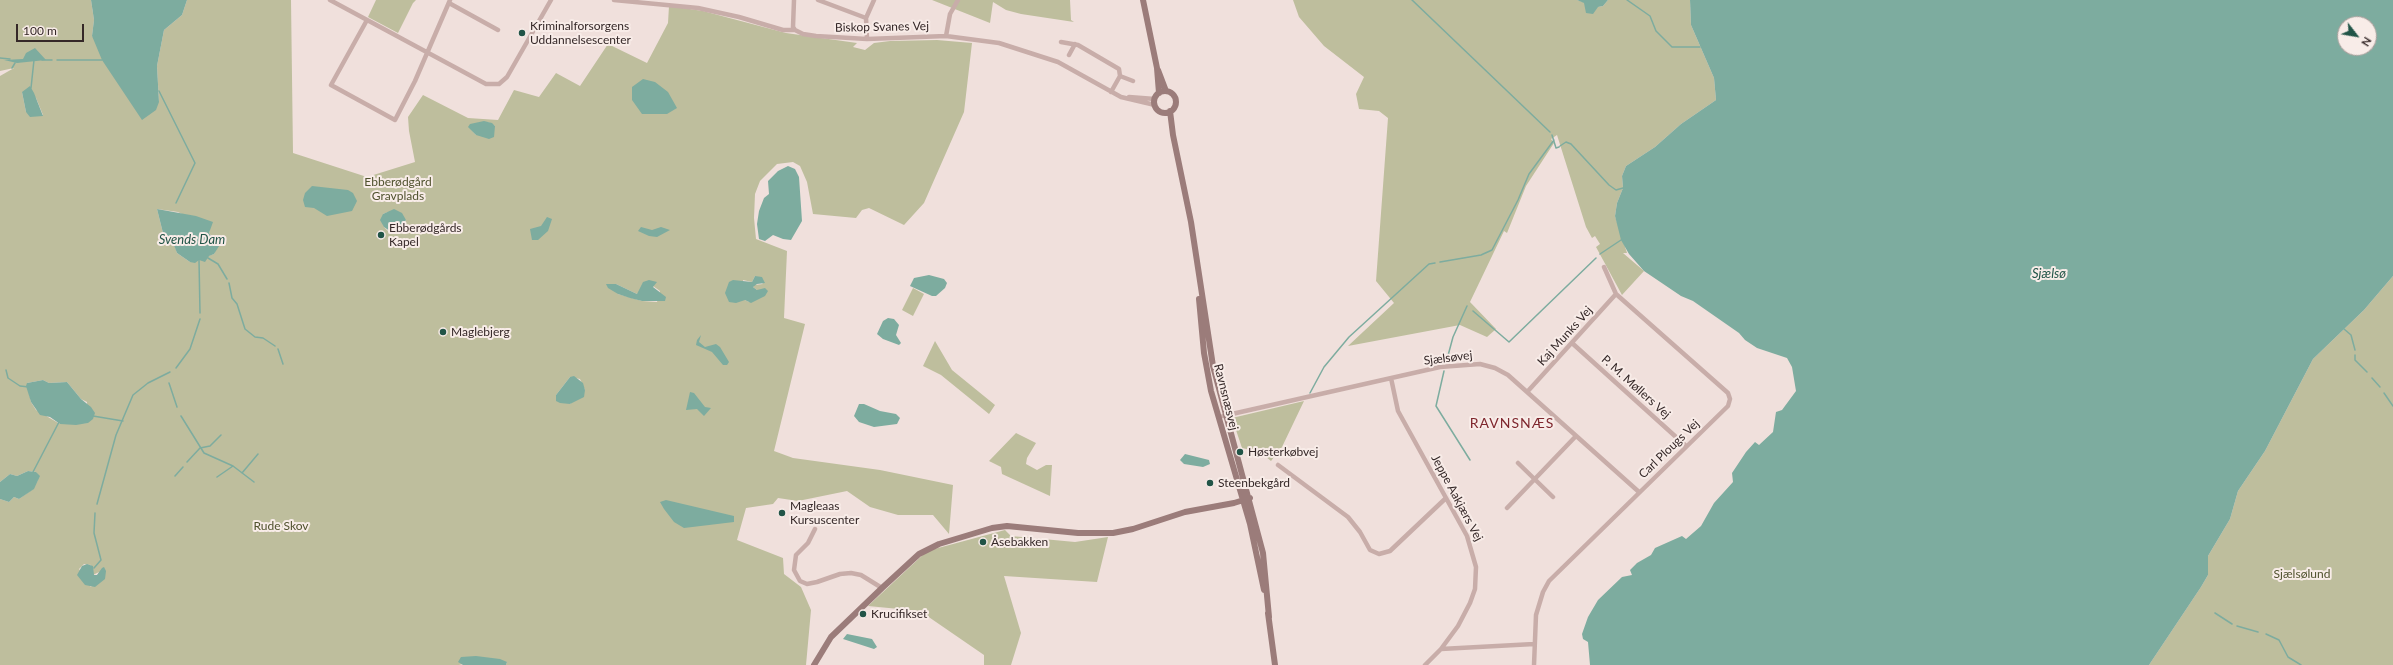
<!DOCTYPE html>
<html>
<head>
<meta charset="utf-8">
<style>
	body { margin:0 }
	#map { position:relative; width:2393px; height:665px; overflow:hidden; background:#f0e0dc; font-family:Lato,sans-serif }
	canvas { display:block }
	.north { position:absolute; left:2337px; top:16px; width:40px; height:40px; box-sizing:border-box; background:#f8ece8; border:1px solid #aa9e9b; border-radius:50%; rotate:121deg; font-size:11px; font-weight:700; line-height:16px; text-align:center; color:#352828 }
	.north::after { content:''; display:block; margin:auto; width:14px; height:18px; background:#215447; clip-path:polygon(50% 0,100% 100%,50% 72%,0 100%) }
	.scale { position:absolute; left:16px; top:24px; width:68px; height:18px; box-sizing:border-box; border:2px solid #352828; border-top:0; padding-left:5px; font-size:12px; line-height:14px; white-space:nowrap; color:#352828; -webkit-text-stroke:3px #f8ece8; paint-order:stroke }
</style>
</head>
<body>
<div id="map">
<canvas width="2393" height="665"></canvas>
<div class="north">N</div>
<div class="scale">100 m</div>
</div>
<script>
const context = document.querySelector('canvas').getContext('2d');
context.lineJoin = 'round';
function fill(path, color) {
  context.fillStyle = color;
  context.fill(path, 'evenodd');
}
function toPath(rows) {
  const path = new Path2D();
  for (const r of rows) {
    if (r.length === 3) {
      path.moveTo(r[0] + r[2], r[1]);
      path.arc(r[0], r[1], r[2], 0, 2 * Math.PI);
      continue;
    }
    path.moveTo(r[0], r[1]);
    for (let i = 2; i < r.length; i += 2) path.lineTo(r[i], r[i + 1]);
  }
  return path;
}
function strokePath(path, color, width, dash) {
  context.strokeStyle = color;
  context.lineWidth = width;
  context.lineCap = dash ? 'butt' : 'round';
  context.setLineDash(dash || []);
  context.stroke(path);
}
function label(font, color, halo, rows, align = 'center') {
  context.font = font + ' Lato,sans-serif';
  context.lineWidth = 4;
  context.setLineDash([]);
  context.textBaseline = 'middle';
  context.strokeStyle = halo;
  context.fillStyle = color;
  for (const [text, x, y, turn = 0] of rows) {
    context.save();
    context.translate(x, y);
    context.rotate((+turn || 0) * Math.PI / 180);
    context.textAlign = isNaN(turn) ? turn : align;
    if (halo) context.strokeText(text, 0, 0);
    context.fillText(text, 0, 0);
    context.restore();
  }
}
fill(toPath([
	[0,0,91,0,94,20,92,36,159,102,157,66,164,30,182,15,187,0,291,0,293,153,367,177,415,162,409,131,408,117,423,95,468,118,498,120,514,90,539,97,556,73,580,86,608,44,647,63,668,23,669,6,703,11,786,33,857,43,853,47,865,50,874,43,890,41,937,40,972,43,964,112,924,203,904,225,869,208,862,210,856,218,813,214,807,182,800,166,793,162,777,164,760,181,755,194,754,218,756,239,787,251,784,318,805,324,774,451,793,458,880,470,953,485,949,534,933,515,898,515,870,507,847,491,798,501,778,498,773,504,746,508,737,540,783,558,784,574,801,587,811,610,806,665,506,665,507,662,459,664,463,665,0,665,0,499,9,502,14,497,19,499,33,489,38,480,36,472,28,471,17,476,10,474,0,482,0,76,14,68,0,71],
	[22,92,36,98,43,115,26,112],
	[488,122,495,126,476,135,469,127],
	[157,209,178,212,210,229,209,233,218,244,214,254,190,262,177,253,173,240,163,233],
	[388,212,406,220,401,228,389,232,384,227,383,214],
	[755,276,763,284,754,285,753,287,757,290,749,302,745,300,743,280,752,282],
	[616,284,637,294,653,286,660,291,657,302,642,301,618,294],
	[570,377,580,379,585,390,570,404,556,395],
	[43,380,49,383,67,382,81,399,87,402,88,423,60,424,36,410,31,402,27,383],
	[84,564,91,565,93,575,99,572,91,587,79,569],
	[376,0,416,0,413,3,398,33,368,17],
	[932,0,1070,0,1071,20,1074,22,1021,14,1006,10,993,2,990,23],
	[1293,0,1577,0,1598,7,1603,6,1608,0,1690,0,1691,25,1714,78,1716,100,1681,124,1655,147,1626,166,1622,176,1623,188,1617,203,1615,216,1627,253,1623,253,1644,271,1622,295,1596,247,1600,244,1595,236,1592,238,1586,227,1557,135,1551,139,1554,143,1526,186,1507,233,1504,231,1470,302,1496,329,1487,337,1460,325,1348,346,1394,303,1376,281,1388,118,1379,111,1359,109,1356,94,1364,77,1324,46,1299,17],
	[2393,276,2393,665,2149,665,2201,587,2208,575,2208,556,2230,519,2238,491,2265,451,2313,359,2364,310],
	[913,288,924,294,913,316,902,310],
	[935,341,952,370,995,405,989,414,941,375,923,366],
	[1304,401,1282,447,1271,461,1260,452,1242,448,1232,418],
	[1016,433,1036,443,1027,458,1026,464,1037,470,1046,465,1052,465,1050,496,1002,474,1001,467,989,461],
	[1005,530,1011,536,1075,542,1108,537,1097,582,1004,576,1021,633,1011,665,984,665,984,655,920,611,868,606,927,551]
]), '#bebe9d');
fill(toPath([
	[91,0,187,0,182,15,164,30,157,66,159,102,156,110,142,120,102,60,92,36,94,20],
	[1577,0,1608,0,1603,6,1598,7,1593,14,1586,13,1584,3],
	[1690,0,2393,0,2393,276,2364,310,2313,359,2265,451,2238,491,2230,519,2208,556,2208,575,2201,587,2149,665,1590,665,1588,642,1583,639,1582,634,1588,617,1598,600,1622,577,1632,575,1630,570,1637,563,1651,555,1655,548,1682,536,1686,539,1701,526,1714,503,1733,482,1732,473,1746,452,1755,442,1759,445,1773,432,1776,412,1782,410,1796,391,1792,367,1787,358,1757,348,1745,340,1739,333,1693,301,1681,296,1644,271,1629,254,1621,240,1615,216,1617,203,1623,188,1622,176,1626,166,1655,147,1681,124,1716,100,1714,78,1691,25],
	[2345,24,2369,24,2369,48,2345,48],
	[35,48,46,60,17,63,4,60,23,59,26,53],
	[643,79,655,82,668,92,677,108,667,114,642,114,632,100,632,87],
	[30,86,34,93,43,116,30,117,26,112,22,92],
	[484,121,492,123,495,126,494,137,489,139,476,135,468,127,470,124],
	[788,166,795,169,799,177,802,221,791,240,783,239,773,235,765,241,759,239,757,224,759,211,764,198,769,194,768,181,778,171],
	[312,186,348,190,353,193,357,201,352,211,327,216,314,208,305,207,303,200,305,193],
	[157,209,196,216,213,222,209,233,213,239,221,243,214,254,209,256,205,262,199,260,195,263,190,262,177,253,172,240,163,233],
	[394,209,402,213,406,220,399,231,394,234,384,227,380,220,383,214],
	[547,217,552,219,548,231,538,240,532,240,530,229,541,226],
	[641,227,652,230,661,227,670,230,657,237,649,236,638,231],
	[929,275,944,279,947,283,945,288,936,296,932,296,910,286,914,278],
	[755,276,762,277,765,283,757,284,753,287,757,290,765,288,768,291,765,296,751,303,745,300,736,303,729,302,725,293,729,282,733,280,752,282],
	[649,280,657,282,653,287,666,297,665,301,642,301,630,298,618,294,608,288,606,284,616,284,637,294,643,282],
	[888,318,894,319,899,325,896,335,901,343,899,345,883,339,877,334,883,321],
	[701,335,699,342,705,347,716,344,720,347,729,362,727,365,723,365,712,352,696,345,697,340],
	[574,376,583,383,585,390,584,397,570,404,560,403,556,401,556,395,570,377],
	[43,380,49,383,67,382,81,399,91,407,95,413,93,419,88,423,76,425,60,424,50,417,40,415,31,402,26,386,27,383],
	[690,392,694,393,705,407,711,408,704,416,697,409,686,410],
	[859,404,864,404,880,411,896,414,900,418,897,424,874,427,859,422,854,416],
	[1185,454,1209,460,1210,464,1203,467,1184,464,1180,460],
	[28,471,36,472,40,476,34,489,19,499,14,497,9,502,0,499,0,482,10,474,17,476],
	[666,500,734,516,734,522,684,528,674,522,664,509,660,502],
	[87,564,93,566,94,575,97,575,102,568,104,567,106,571,105,579,95,587,85,585,77,575,82,566],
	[847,634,872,639,877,647,874,649,843,639],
	[476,656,500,659,507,662,506,665,463,665,458,662,461,657]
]), '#7dac9f');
strokePath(toPath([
	[1412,0,1550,132],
	[1627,0,1650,16,1656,31,1672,47,1700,47],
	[0,58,10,59],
	[42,60,52,60],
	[57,60,102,60],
	[12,68,15,63],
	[31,88,34,60],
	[159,91,195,163,176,203],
	[1552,135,1556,148,1559,147],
	[1560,146,1566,142,1571,144,1609,185,1616,190,1623,188],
	[1600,254,1621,240],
	[208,258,218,264,227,279],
	[199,260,200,313],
	[1440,262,1481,255,1492,250,1518,200,1529,174,1554,140],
	[229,283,232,298,237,304,245,329,255,337,263,338,275,346],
	[1473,311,1509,342,1596,258],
	[2344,329,2351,335,2355,350],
	[278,349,283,364],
	[2355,355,2355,360,2367,372],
	[1446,363,1453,337,1467,306],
	[176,368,190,349,200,319],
	[6,370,8,378,20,386,29,387],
	[1444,371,1436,406,1470,460],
	[2372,378,2380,387],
	[169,383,177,407],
	[1310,393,1324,367,1349,337,1429,264,1435,263],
	[2384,393,2393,406],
	[93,416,123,421],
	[181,416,204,453,233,466,254,482],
	[187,462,200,448,210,446,221,435],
	[33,472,59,422],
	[242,473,258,454],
	[175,476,183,467],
	[217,477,233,466],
	[97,504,116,435,133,395,148,383,170,372],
	[94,568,101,560,94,533,95,513],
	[2215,613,2232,624],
	[2237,626,2258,632],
	[2266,634,2279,640,2288,657,2301,665]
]), '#7dac9f', 1.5);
strokePath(toPath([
	[330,0,486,84,499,84,507,77,551,0],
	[614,0,698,8,739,17,783,30,795,30,803,34,816,36,867,39,946,36,999,43,1058,62,1121,97,1155,105],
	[794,0,793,27,795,30],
	[818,0,866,18],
	[449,3,498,30],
	[367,20,331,85,395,120,415,81,450,0],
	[946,36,950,14,958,0],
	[867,39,866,18,874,0],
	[1061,42,1078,45,1119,69,1120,76,1111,92],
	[1069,55,1075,44],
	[1120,76,1133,81],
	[1129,97,1155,99],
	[1572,343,1686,446],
	[1391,378,1398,411,1467,536,1476,567,1475,589,1470,603,1458,626,1441,649],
	[1528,391,1616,294],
	[1223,416,1440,367,1480,364,1495,368,1508,375,1639,492],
	[1518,463,1553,497],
	[1278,465,1348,517,1360,532,1370,550,1379,554,1390,551,1446,498],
	[1507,508,1576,436],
	[815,529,808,543,796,555,794,570,800,581,807,584,817,582,840,574,851,573,861,575,882,588],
	[1425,665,1441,649,1534,644],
	[1534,665,1536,615,1543,592,1549,581,1728,406,1730,399,1728,393,1616,294,1604,267]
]), '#c8ada9', 4.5);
strokePath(toPath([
	[1143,0,1157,68,1159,93],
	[1158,70,1166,91],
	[1165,102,11],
	[1170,111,1173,135,1191,222,1213,366,1263,553,1269,617],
	[1199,299,1204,353,1211,391,1250,524,1264,590],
	[1268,613,1275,665],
	[814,665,831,637,882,588,919,554,939,544,992,528,1007,526,1078,533,1113,533,1133,529,1185,512,1234,503,1250,498]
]), '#9b7c7a', 6);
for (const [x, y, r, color] of [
	[522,33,4,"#215447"],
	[381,235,4,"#215447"],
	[443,332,4,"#215447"],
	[1240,452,4,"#215447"],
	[1210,483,4,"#215447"],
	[782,513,4,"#215447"],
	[983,542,4,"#215447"],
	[863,614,4,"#215447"]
]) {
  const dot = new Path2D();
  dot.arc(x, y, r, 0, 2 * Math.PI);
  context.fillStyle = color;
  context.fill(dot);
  strokePath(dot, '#f8ece8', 1.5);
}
label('12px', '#352828', '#f8ece8', [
	["Kriminalforsorgens",530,26],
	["Uddannelsescenter",530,40],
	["Ebberødgårds",389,228],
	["Kapel",389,242],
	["Maglebjerg",451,332],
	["Høsterkøbvej",1248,452],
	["Steenbekgård",1218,483],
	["Magleaas",790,506],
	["Kursuscenter",790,520],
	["Åsebakken",991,542],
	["Krucifikset",871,614]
], 'left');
label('12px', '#352828', '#f8ece8', [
	["Biskop Svanes Vej",882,27,-1],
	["Kaj Munks Vej",1565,336,-48],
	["Sjælsøvej",1448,358,-7],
	["P. M. Møllers Vej",1636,387,42],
	["Ravnsnæsvej",1226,397,76],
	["Carl Plougs Vej",1669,449,-44],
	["Jeppe Aakjærs Vej",1457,498,62]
]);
label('12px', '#50522e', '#f8ece8', [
	["Ebberødgård",398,182],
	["Gravplads",398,196],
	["Rude Skov",281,526],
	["Sjælsølund",2302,574]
]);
label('italic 13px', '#215447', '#f8ece8', [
	["Svends Dam",192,240],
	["Sjælsø",2049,274]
]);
context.letterSpacing = '1px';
label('14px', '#7f272e', '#f8ece8', [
	["RAVNSNÆS",1512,423]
]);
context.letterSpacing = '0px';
</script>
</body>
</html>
